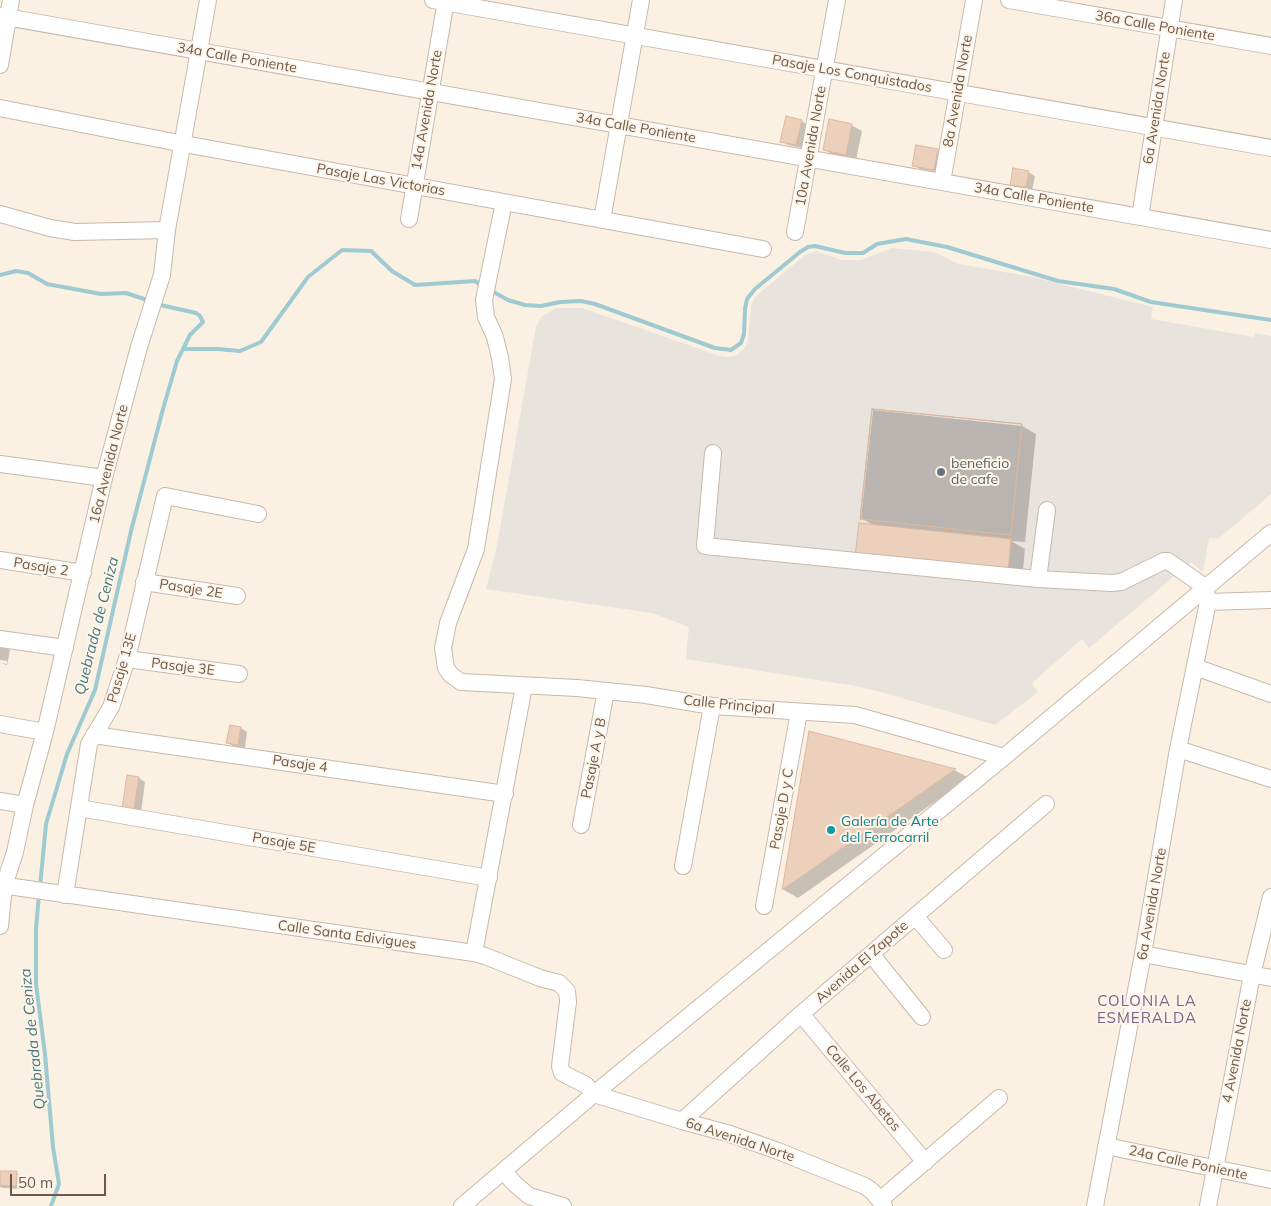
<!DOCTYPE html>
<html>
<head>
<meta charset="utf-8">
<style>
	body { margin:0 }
	#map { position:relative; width:1271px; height:1206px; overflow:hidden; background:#faf1e2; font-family:Mulish,sans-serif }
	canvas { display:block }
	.scale { position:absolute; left:10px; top:1174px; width:96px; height:22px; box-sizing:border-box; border:2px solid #6f584b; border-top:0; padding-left:6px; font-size:15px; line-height:18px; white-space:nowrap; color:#6f584b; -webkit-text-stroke:4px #fdf5e8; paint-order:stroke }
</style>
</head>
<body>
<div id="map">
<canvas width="1271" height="1206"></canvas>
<div class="scale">50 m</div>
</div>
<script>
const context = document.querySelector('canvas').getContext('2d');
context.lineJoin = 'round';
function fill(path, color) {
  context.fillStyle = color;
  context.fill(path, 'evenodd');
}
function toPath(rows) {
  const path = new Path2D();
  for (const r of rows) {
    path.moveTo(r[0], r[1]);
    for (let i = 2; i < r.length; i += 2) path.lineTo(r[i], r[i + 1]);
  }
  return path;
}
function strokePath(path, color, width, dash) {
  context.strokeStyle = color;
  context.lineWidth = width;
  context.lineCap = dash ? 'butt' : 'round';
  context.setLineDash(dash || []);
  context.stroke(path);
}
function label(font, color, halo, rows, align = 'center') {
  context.font = font + ' Mulish,sans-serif';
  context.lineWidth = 4;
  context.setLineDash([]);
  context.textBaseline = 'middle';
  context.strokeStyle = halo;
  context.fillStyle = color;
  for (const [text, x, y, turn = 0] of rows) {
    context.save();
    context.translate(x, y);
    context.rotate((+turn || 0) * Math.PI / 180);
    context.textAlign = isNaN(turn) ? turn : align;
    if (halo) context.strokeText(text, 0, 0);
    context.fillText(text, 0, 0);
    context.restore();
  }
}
fill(toPath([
	[892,248,934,252,959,264,1032,277,1153,307,1151,319,1254,337,1255,333,1271,336,1271,494,1218,539,1209,538,1203,572,1191,562,1089,648,1082,639,1032,683,1038,692,995,725,881,692,855,686,686,659,689,627,652,613,486,589,497,545,536,327,541,317,557,308,582,308,717,355,725,357,735,356,743,350,748,342,751,306,755,297,805,255,816,251,842,260,861,260]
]), '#e9e3dd');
fill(toPath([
	[801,121,808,125,803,148,788,145,782,141],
	[851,125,862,131,856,160,835,156,824,149],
	[937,150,944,154,941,172,920,169,913,165],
	[1028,172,1035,176,1032,190,1018,188,1012,184],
	[873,410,1022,426,1036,434,1025,542,1011,541,1025,549,1022,580,875,526,861,518],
	[0,646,10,650,7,665,0,663,7,664,7,661,0,660],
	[241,728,247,732,245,748,235,747,228,743],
	[810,732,956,771,969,778,798,898,784,890],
	[139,778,145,782,141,813,130,812],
	[0,1173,16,1173,23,1177,23,1189,3,1188,0,1187]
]), '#0003');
strokePath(toPath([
	[0,275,16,271,28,273,47,284,101,294,126,293,150,301],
	[490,290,508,300,525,305,541,306,560,302,581,301,595,304,715,348,731,350,741,343,744,334,745,309,747,299,755,289,800,252,808,247,815,246,845,253,863,253,877,244,906,239,947,247,1058,281,1114,289,1151,302,1271,320],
	[184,349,218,349,240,351,261,342,308,277,342,250,371,251,392,271,415,285,475,281,481,285],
	[40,887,46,824,67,754,95,690,131,531,163,409,177,361,190,335,203,322,200,316,196,313,156,304],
	[39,894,36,929,36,984,45,1054,53,1147,59,1184,51,1206]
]), '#a0cad2', 4);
const building = toPath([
	[786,116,802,120,796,145,780,142,786,116],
	[829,119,852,124,846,155,823,150,829,119],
	[916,145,938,149,934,170,912,166,916,145],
	[1013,168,1029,171,1026,187,1010,185,1013,168],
	[872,409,1022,424,1011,535,860,519,872,409],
	[872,409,1022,424,1011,535,860,519,872,409],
	[859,523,1011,539,1008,573,855,557,859,523],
	[230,725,241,727,238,745,226,743,230,725],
	[809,731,956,769,782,890,809,731],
	[127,775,139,777,134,810,122,808,127,775],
	[0,1171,17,1171,16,1186,0,1185,0,1171]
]);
fill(building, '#edd0bc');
strokePath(building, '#deb79e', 1);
const minor = toPath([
	[433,0,1271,148],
	[1009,0,1271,46],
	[0,16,1271,240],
	[0,65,11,0],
	[0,108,184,144,763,249],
	[942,182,974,0],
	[504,202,484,300,486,317,495,337,500,358,503,379,476,549,448,623,443,648,446,668,451,675,461,682,577,688,646,695,712,706,855,715,1004,757],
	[0,214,50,228,75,232,167,230],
	[1140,217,1174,0],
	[409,219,446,0],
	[602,220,641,0],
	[795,232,837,0],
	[713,453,705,546,1038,579,1111,583,1121,582,1164,561,1168,561,1205,587,1208,602,1178,749,1143,954,1095,1206],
	[0,464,104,478],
	[0,560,83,573],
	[1038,579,1047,510],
	[144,582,237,596],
	[1208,602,1271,600],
	[0,639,65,648],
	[127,659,239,674],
	[1195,667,1271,694],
	[0,724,45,732],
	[94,735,505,794],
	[1178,749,1271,779],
	[0,801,25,805],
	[79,808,489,878],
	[581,825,606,691],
	[683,866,712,706],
	[0,885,474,953,485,956,540,978,559,983,567,991,568,1002,560,1066,562,1073,586,1085,594,1094,682,1121,730,1134,778,1151,865,1186,873,1192,884,1206],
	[65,895,89,744,111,707,127,659,165,496,258,514],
	[764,906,799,712],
	[915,916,944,950],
	[0,926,4,886,15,852,25,805,45,732,104,478,139,347,162,275,167,230,208,0],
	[474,953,524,686],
	[871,954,922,1017],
	[1143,954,1271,978],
	[801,1014,925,1162],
	[682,1121,801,1014,1046,804],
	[1106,1146,1271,1180],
	[504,1172,515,1184,529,1196,563,1206],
	[880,1200,999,1098],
	[462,1206,594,1094,1004,757,1271,533],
	[1208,1206,1252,975,1271,897]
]);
strokePath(minor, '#c9b8aa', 18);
strokePath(minor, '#fff', 16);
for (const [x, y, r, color] of [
	[941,472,5,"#6b7280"],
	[831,830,5,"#0f9aa8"]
]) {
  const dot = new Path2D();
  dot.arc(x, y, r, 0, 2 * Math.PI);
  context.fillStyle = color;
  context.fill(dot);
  strokePath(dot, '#fdf5e8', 2);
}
label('14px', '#6f584b', '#fdf5e8', [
	["36a Calle Poniente",1155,26,10],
	["34a Calle Poniente",237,58,10],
	["Pasaje Los Conquistados",852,74,10],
	["8a Avenida Norte",958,91,-80],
	["6a Avenida Norte",1157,108,-81],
	["14a Avenida Norte",427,110,-80],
	["34a Calle Poniente",636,128,10],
	["10a Avenida Norte",811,146,-80],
	["Pasaje Las Victorias",381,180,10],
	["34a Calle Poniente",1034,198,10],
	["16a Avenida Norte",109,464,-76],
	["Pasaje 2",41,567,9],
	["Pasaje 2E",191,589,9],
	["Pasaje 3E",183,667,7],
	["Pasaje 13E",122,668,-74],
	["Calle Principal",729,705,6],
	["Pasaje A y B",594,758,-79],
	["Pasaje 4",300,764,8],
	["Pasaje D y C",782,809,-80],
	["Pasaje 5E",284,843,10],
	["6a Avenida Norte",1152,904,-80],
	["Calle Santa Edivigues",347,935,8],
	["Avenida El Zapote",862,962,-41],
	["4 Avenida Norte",1237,1051,-79],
	["Calle Los Abetos",863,1088,50],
	["6a Avenida Norte",740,1140,18],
	["24a Calle Poniente",1188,1163,12]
]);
label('14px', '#5b616d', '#fdf5e8', [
	["beneficio",951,464],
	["de cafe",951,480]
], 'left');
label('14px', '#0d838f', '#fdf5e8', [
	["Galería de Arte",841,822],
	["del Ferrocarril",841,838]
], 'left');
label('italic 15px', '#477780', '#fdf5e8', [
	["Quebrada de Ceniza",97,626,-76],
	["Quebrada de Ceniza",33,1039,-96]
]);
context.letterSpacing = '1px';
label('15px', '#7d638c', '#fdf5e8', [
	["COLONIA LA",1147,1001],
	["ESMERALDA",1147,1018]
]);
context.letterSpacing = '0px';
</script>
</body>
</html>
